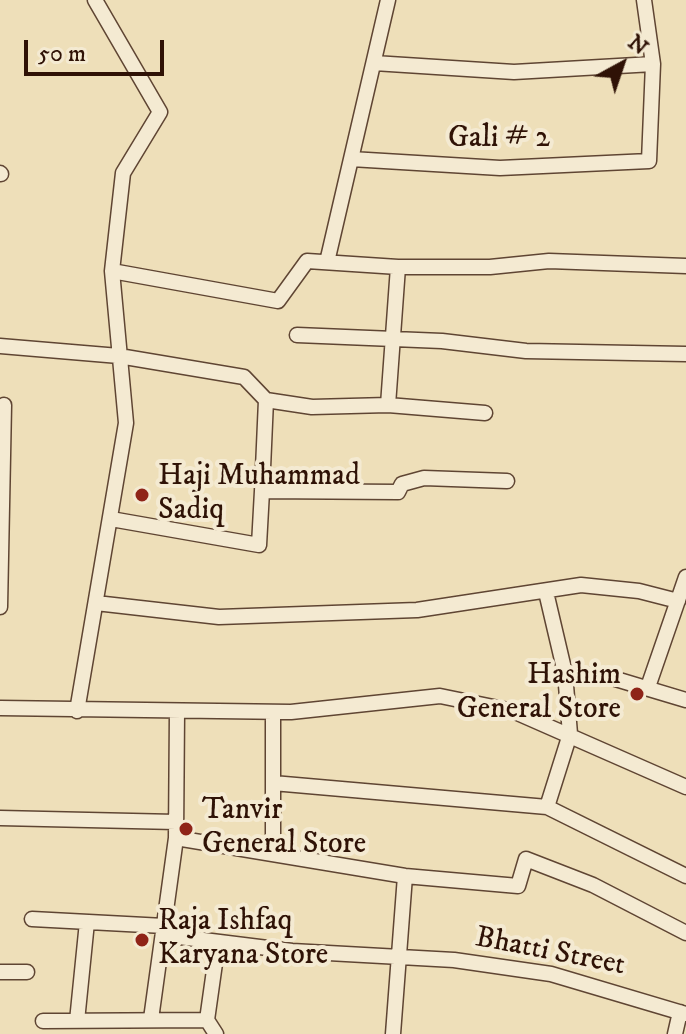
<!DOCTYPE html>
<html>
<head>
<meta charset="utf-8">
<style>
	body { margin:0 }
	#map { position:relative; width:686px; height:1034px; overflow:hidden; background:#eedfb9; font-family:"IM FELL DW Pica",serif }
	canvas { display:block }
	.north { position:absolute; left:582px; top:24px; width:80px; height:80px; -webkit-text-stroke:6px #f4ead2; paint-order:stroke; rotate:40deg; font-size:22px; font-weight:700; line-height:32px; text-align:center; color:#2f1206 }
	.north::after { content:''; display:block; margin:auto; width:28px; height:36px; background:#2f1206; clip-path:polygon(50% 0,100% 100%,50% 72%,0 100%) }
	.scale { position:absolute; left:24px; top:40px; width:140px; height:36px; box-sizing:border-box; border:4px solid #2f1206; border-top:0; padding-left:10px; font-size:24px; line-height:28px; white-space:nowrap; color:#2f1206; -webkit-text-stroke:6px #f4ead2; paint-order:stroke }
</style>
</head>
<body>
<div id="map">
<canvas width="686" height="1034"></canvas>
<div class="north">N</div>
<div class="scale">50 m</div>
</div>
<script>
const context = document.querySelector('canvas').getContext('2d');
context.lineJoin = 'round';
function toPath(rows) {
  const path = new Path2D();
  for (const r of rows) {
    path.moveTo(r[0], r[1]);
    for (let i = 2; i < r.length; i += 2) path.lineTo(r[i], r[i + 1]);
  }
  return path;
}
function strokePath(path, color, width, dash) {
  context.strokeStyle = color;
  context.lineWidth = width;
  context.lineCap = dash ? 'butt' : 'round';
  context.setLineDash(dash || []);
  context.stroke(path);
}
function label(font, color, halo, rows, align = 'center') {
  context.font = font + ' "IM FELL DW Pica",serif';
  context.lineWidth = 8;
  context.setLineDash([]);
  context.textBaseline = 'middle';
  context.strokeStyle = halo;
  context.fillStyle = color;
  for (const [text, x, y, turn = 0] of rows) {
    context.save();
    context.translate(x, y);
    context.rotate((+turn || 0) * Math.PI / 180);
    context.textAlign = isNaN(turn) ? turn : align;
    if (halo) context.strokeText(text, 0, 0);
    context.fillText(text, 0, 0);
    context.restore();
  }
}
const minor = toPath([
	[374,63,514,72,653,64],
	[351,159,500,168,649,161,653,64,644,0],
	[0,173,1,174],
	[327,262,388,0],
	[112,271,278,301,307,261,398,267,490,267,549,261,686,266],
	[297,335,442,341,526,351,686,354],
	[0,346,119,356,244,377,266,400,312,407,388,405,485,413],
	[266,400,262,491,398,492,402,484,424,478,507,481],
	[388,405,398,267],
	[111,519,259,545,262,491],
	[546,592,565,673,609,677,686,700],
	[96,603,219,617,417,610,581,585,639,591,678,601],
	[0,607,4,405],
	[648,687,686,577],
	[0,708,291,712,440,696,513,711,686,787],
	[77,711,126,423,112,271,123,173,160,112,95,0],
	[273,783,547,807,686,876],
	[547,807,570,734,565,673],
	[0,818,176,822],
	[176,838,405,876,518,886,526,859,593,885,686,933],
	[273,854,273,712],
	[32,919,164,926],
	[163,935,292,951,454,960,551,974,686,1014],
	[0,972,27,972],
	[151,1019,176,838,177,712],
	[43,1021,207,1020],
	[77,1021,87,922],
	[216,1034,207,1020,218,942],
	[393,1034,405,876],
	[675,1034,680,1012]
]);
strokePath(minor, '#5f4533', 17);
strokePath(minor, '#f4ead2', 14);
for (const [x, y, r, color] of [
	[142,495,8,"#8f2418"],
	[637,694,8,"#8f2418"],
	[186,829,8,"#8f2418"],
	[142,940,8,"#8f2418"]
]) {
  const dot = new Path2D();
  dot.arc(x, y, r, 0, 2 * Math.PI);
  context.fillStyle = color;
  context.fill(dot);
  strokePath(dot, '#f4ead2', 3);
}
label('30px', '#2f1206', '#f4ead2', [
	["Gali # 2",499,140],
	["Bhatti Street",550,953,11]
]);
label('30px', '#2f1206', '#f4ead2', [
	["Haji Muhammad",158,478],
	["Sadiq",158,512],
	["Hashim",621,677,"right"],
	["General Store",621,711,"right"],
	["Tanvir",202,812],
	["General Store",202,846],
	["Raja Ishfaq",158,923],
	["Karyana Store",158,957]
], 'left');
</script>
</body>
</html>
